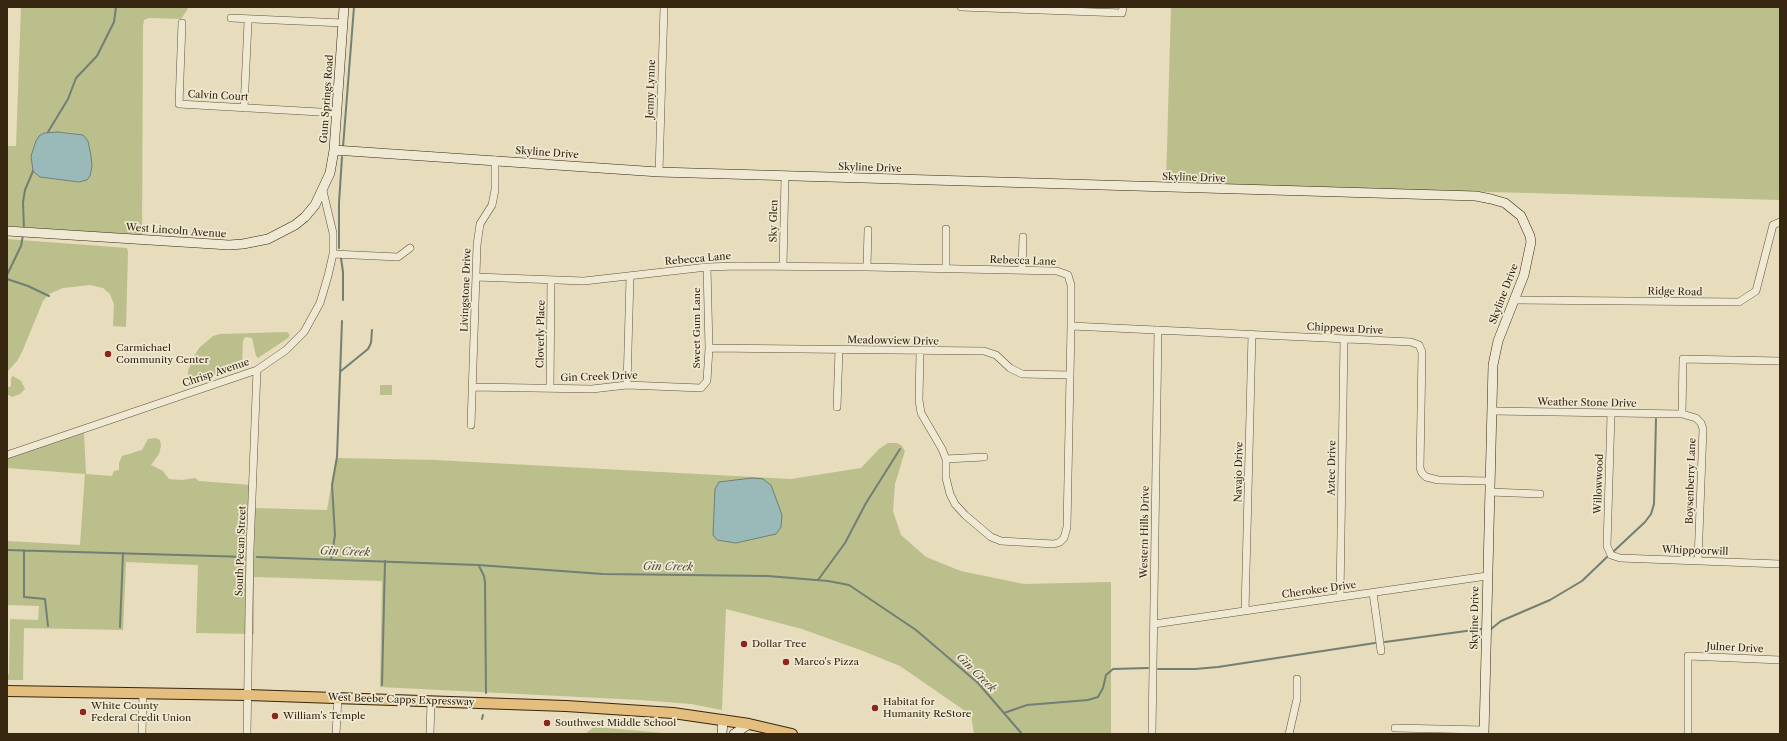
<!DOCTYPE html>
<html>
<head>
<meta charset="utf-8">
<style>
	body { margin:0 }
	#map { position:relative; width:1787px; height:741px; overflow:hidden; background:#e7dcbb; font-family:"Libre Caslon Text",serif }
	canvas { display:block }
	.frame { position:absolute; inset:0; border:8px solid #372710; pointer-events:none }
</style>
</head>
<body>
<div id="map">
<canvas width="1787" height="741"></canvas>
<div class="frame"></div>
</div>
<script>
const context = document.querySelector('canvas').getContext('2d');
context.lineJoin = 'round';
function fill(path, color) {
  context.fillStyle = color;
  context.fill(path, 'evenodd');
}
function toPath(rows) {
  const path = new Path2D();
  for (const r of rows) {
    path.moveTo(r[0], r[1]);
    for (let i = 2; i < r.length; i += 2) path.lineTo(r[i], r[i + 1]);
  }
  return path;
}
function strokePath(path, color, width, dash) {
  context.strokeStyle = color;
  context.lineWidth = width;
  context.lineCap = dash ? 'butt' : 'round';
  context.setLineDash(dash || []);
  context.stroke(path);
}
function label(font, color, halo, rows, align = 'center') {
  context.font = font + ' "Libre Caslon Text",serif';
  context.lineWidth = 3.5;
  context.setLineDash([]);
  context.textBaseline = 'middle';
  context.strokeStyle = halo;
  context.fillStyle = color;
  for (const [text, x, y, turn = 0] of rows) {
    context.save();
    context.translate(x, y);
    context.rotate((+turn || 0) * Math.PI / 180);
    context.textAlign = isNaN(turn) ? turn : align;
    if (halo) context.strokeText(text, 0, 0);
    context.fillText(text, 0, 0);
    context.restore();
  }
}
fill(toPath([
	[21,7,189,7,181,19,149,18,144,20,143,26,142,235,7,226,7,146,16,146],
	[58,132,72,133,88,141,91,156,91,171,87,180,79,182,40,177,44,133],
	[1171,7,1780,7,1780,200,1166,183],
	[7,239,127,248,128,252,126,327,113,326,114,304,110,294,103,288,90,285,63,288,49,294,43,301,22,352,17,361,7,372],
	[287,332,290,335,288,338,258,358,256,356,252,338,245,337,243,341,242,365,188,386,188,371,192,360,199,348,213,336,220,334],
	[13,376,21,381,25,389,20,394,12,397,7,394,7,388,11,386,11,378],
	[380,385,392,385,392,395,380,395],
	[84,433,86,474,112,476,114,471,119,470,119,463,122,456,142,450,148,439,155,438,160,440,161,446,159,454,151,465,163,471,169,479,182,480,195,478,199,481,251,485,249,553,254,553,255,508,327,510,336,458,435,460,791,479,861,468,879,449,888,443,897,443,902,446,905,451,895,484,893,511,901,535,926,557,961,571,1024,584,1111,582,1111,734,974,734,971,715,900,666,863,651,802,629,726,609,722,710,691,704,640,700,380,687,382,581,254,577,254,634,196,633,198,565,126,562,123,630,24,628,23,680,7,680,7,675,9,674,10,619,38,620,39,606,7,605,7,541,80,545,85,474,7,468,7,458],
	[594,727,676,734,585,734]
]), '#babf8c');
const water = toPath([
	[58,132,83,135,88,141,91,156,92,166,90,176,87,180,79,182,40,177,33,171,31,156,36,141,39,136,44,133,58,132],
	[752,478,763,479,771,485,782,515,781,527,776,534,736,543,717,540,713,535,715,489,719,482,752,478]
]);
fill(water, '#99bab9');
strokePath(water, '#727f75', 1);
strokePath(toPath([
	[48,132,68,99,76,78,97,56,114,22,116,7],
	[343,147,354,7],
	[24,230,23,202,25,190,33,171],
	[339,248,339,203,342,157],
	[341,258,343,272,343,300],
	[7,275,21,246,23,235],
	[7,279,28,286,49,296],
	[341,371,368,349,371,343,372,330],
	[7,550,248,557],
	[24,550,24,597,45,599,48,626],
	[1614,551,1645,522,1651,514,1654,504,1656,419],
	[257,557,478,565,603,574,768,576,828,581,849,585,916,630,978,683,1022,734],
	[331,560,335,535,332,485,337,457,342,321],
	[479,566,484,576,485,582,486,693],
	[818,580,845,543,866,503,900,449],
	[120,627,123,553],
	[1491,629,1501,621,1550,600,1582,581,1607,557],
	[1385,642,1481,629],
	[1158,669,1195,669,1218,667,1375,643],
	[382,685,385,561],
	[1004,713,1027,705,1088,700,1098,697,1103,688,1106,675,1113,669,1148,668],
	[482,719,483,715]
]), '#727f75', 2);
const street = toPath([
	[961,7,1122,13,1123,7],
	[231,18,343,23],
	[182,23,179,104,337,113],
	[244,108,248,22],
	[659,172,664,7],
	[946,229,946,269],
	[333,254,398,257,410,248],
	[783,266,785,177],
	[867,267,868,230],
	[1022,270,1023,237],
	[476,277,584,281,707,267,738,266,867,267,1057,271,1068,275,1071,285,1071,326,1067,527,1064,538,1060,542,1054,544,1001,541,991,537,965,515,955,504,950,494,946,478,946,459,942,449,921,413,919,400,920,352],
	[1515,300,1739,302,1756,291,1773,225,1780,222],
	[1071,326,1411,342,1419,345,1422,352,1420,468,1422,473,1426,477,1438,480,1490,481],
	[709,348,984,351,996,355,1010,368,1022,374,1070,375],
	[627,385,630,277],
	[472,387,592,389,627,385,701,388,707,381,709,348,707,267],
	[550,388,551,280],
	[837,407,839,350],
	[1492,411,1682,414,1696,418,1701,423,1703,429,1698,561],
	[1611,414,1607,546,1611,555,1620,558,1780,564],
	[1682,414,1683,359,1780,361],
	[471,425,477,245,480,224,492,205,495,190,495,160],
	[7,455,257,370,286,350,304,332,320,303,328,276,333,254,333,233,323,191],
	[946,459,984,457],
	[1490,492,1540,494],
	[1373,593,1381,651],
	[1340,597,1344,339],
	[1245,611,1252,334],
	[1154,624,1487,576],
	[1395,728,1484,730],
	[142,734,143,693],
	[247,734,250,549,257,370],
	[336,734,338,697],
	[430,734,431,701],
	[1152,734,1158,330],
	[1289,734,1297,699,1297,679],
	[1688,734,1688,656,1780,660]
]);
const secondary = toPath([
	[334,150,659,172,1476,196,1491,199,1505,203,1521,216,1530,236,1531,242,1524,275,1498,341,1493,365,1484,734],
	[7,231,229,245,243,244,268,239,295,225,305,217,315,205,330,173,334,150,344,7],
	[722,734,723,720],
	[734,734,749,724]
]);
const primary = toPath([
	[7,691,248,695,566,706,673,713,749,724,792,734]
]);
strokePath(street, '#63543b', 8);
strokePath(secondary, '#372710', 10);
strokePath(primary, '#372710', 12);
strokePath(street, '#efe8d3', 7);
strokePath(secondary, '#efe8d3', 9);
strokePath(primary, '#e4be7e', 10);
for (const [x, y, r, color] of [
	[108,354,4,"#8f2418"],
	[744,644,4,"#8f2418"],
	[786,662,4,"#8f2418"],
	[875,708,4,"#8f2418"],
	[83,712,4,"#8f2418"],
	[275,716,4,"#8f2418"],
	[547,723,4,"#8f2418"]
]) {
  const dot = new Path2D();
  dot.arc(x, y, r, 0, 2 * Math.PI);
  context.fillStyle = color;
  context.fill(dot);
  strokePath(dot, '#efe8d3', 1.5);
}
label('10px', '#372710', '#efe8d3', [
	["Jenny Lynne",651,89,-88],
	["Calvin Court",218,96,3],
	["Gum Springs Road",327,99,-86],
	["Skyline Drive",547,153,4],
	["Skyline Drive",870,168,2],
	["Skyline Drive",1194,178,2],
	["Sky Glen",774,221,-89],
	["West Lincoln Avenue",176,231,4],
	["Rebecca Lane",698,259,-5],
	["Rebecca Lane",1023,261,2],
	["Livingstone Drive",466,290,-88],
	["Ridge Road",1675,292,1],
	["Skyline Drive",1504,294,-69],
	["Sweet Gum Lane",697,328,-90],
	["Chippewa Drive",1345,329,3],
	["Cloverly Place",541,334,-89],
	["Meadowview Drive",893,341,1],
	["Chrisp Avenue",216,373,-19],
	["Gin Creek Drive",599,377,-2],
	["Weather Stone Drive",1587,403,1],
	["Aztec Drive",1332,468,-89],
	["Navajo Drive",1239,472,-89],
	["Boysenberry Lane",1691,481,-88],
	["Willowwood",1599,484,-88],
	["Western Hills Drive",1145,532,-89],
	["South Pecan Street",241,551,-88],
	["Whippoorwill",1695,551,2],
	["Cherokee Drive",1319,590,-8],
	["Skyline Drive",1475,618,-89],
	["Julner Drive",1735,648,3],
	["West Beebe Capps Expressway",401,700,2]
]);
label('10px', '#372710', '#efe8d3', [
	["Carmichael",116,348],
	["Community Center",116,360],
	["Dollar Tree",752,644],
	["Marco's Pizza",794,662],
	["Habitat for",883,702],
	["Humanity ReStore",883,714],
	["White County",91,706],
	["Federal Credit Union",91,718],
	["William's Temple",283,716],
	["Southwest Middle School",555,723]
], 'left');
label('italic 11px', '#504c3a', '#efe8d3', [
	["Gin Creek",345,552,2],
	["Gin Creek",668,567,1],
	["Gin Creek",976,673,44]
]);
</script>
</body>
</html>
